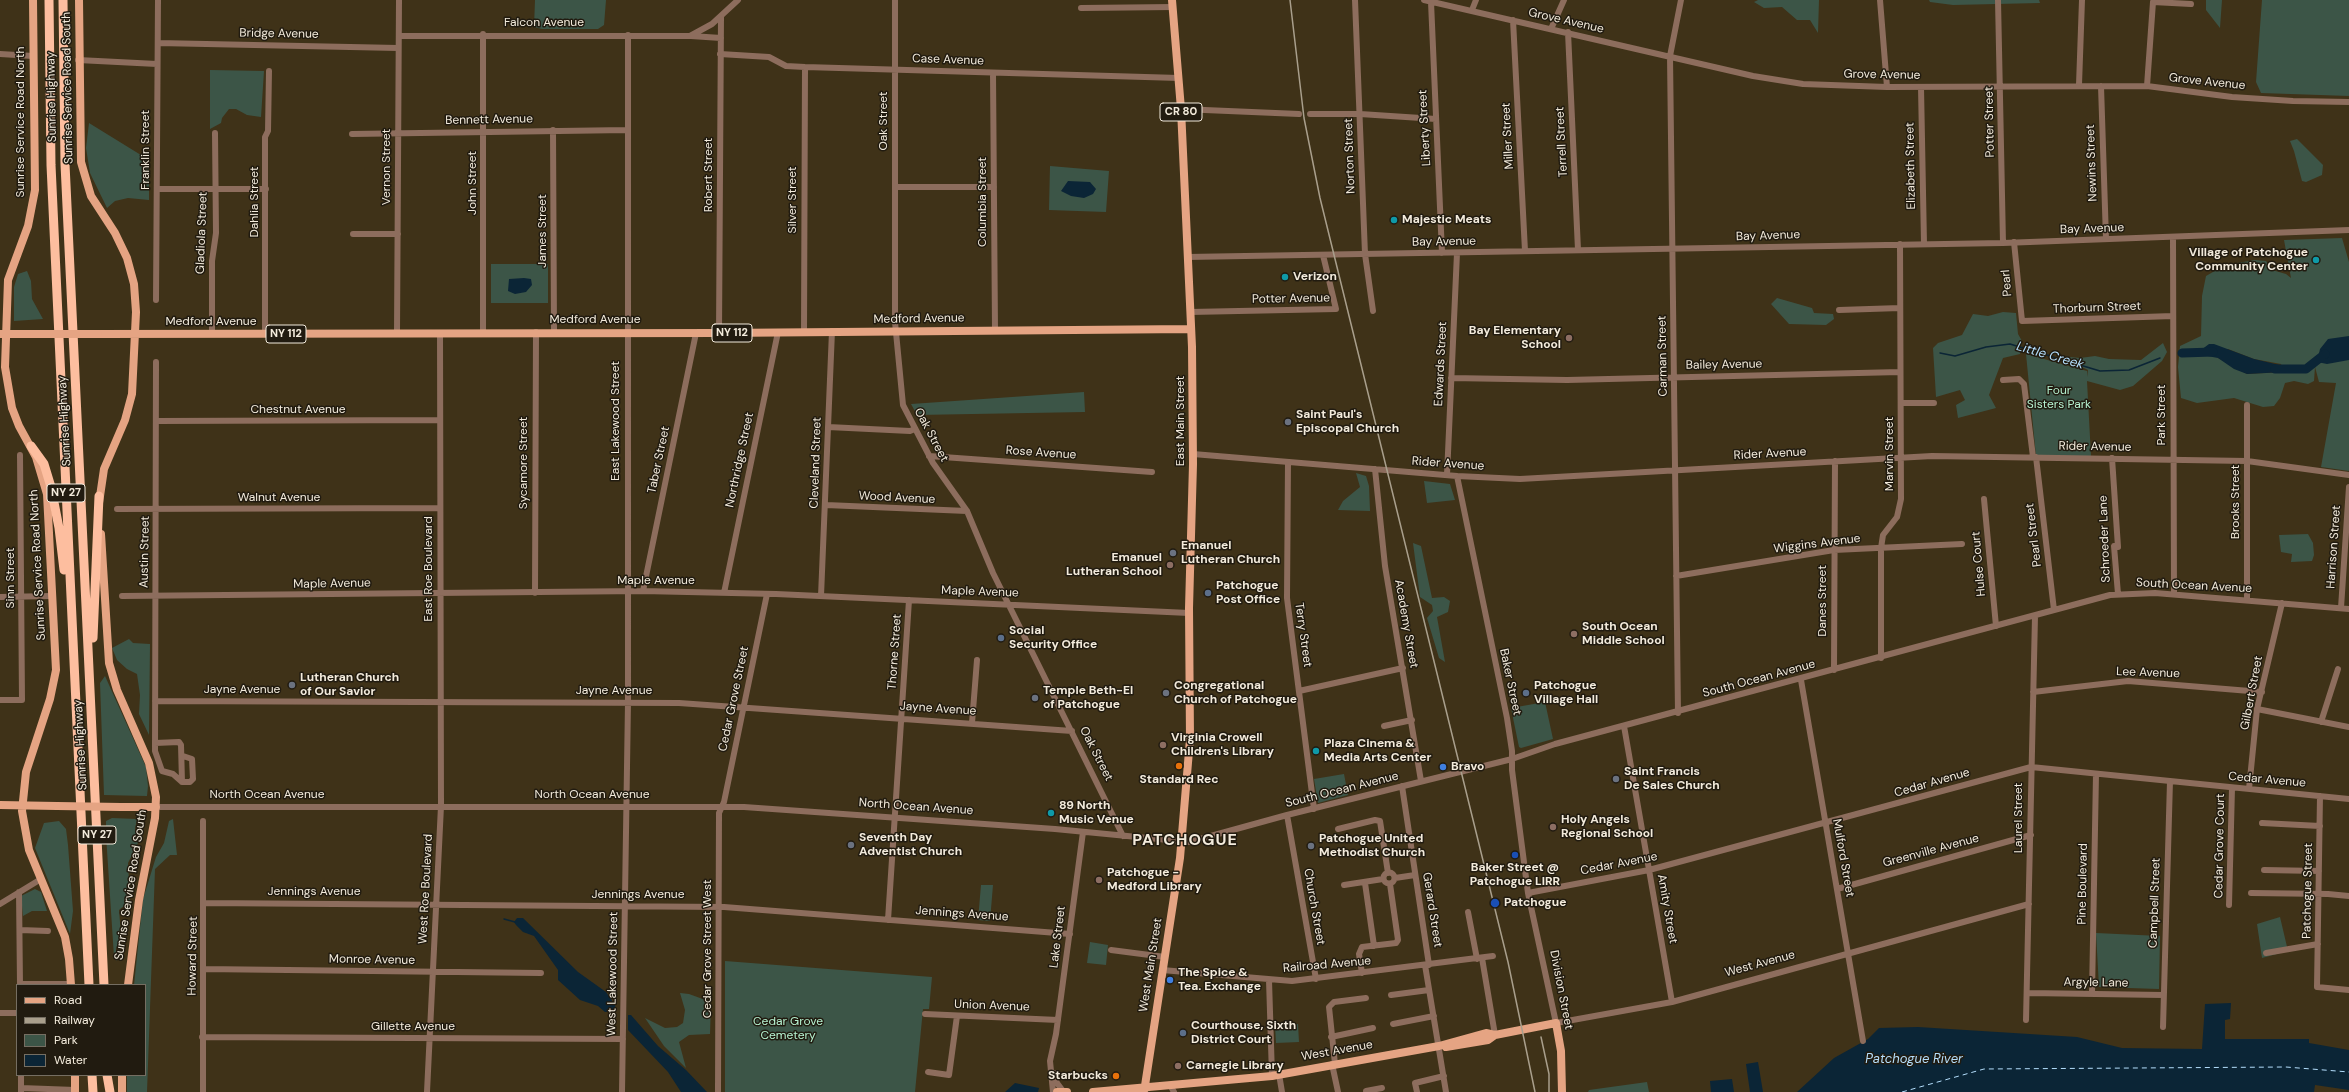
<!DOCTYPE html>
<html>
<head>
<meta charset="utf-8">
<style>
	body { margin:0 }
	#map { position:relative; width:2349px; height:1092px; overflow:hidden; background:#3f3218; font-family:"DM Sans",sans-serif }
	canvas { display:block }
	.legend { position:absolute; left:16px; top:984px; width:130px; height:92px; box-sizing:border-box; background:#211b10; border:1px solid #756e62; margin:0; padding:5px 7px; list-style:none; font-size:12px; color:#f3ebdc }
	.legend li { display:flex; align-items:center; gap:8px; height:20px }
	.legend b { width:20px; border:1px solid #756e62 }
</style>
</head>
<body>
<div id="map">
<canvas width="2349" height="1092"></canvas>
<ul class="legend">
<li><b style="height:5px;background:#e5a483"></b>Road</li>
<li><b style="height:5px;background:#a99f8c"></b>Railway</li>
<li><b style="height:11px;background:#3c5547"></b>Park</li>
<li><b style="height:11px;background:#0b2536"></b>Water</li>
</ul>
</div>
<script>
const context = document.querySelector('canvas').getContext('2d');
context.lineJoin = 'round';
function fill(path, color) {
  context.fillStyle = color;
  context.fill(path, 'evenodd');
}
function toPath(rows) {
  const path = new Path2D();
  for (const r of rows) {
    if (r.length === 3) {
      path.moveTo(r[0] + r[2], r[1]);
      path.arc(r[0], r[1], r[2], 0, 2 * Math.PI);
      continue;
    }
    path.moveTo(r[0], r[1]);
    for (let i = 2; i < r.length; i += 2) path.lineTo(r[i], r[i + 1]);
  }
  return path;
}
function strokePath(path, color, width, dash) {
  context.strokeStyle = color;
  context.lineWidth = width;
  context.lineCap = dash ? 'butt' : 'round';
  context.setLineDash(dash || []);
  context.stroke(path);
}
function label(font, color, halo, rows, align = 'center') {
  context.font = font + ' "DM Sans",sans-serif';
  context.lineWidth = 3;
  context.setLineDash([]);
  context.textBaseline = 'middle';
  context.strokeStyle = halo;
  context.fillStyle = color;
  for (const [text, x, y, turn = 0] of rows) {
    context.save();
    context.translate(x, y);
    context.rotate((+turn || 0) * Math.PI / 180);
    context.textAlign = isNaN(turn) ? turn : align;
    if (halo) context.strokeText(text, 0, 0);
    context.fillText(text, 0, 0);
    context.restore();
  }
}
fill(toPath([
	[535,0,606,0,604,25,598,29,542,29,534,27],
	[1758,0,1819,0,1818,33,1810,20,1797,20,1782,7,1764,8,1754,2],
	[1929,0,2039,0,2040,3,1953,5,1930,2],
	[2206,0,2222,0,2220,28,2206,10],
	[2262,0,2349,0,2349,96,2261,93,2256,82],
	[210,70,264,71,261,117,247,115,236,109,229,109,222,118,221,123,210,129],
	[89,123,149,160,149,200,128,198,115,201,107,208,90,173,86,148],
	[2297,139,2323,165,2322,175,2306,182,2302,181,2294,151,2290,141],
	[1050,166,1109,171,1106,212,1049,210],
	[2342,238,2349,262,2349,471,2321,467,2336,383,2319,382,2315,367,2314,381,2308,384,2294,381,2285,383,2280,398,2274,406,2263,407,2234,398,2197,403,2181,398,2178,367,2180,346,2201,336,2202,296,2206,276,2225,265,2255,260,2266,261,2272,270,2286,274,2291,278,2284,240],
	[2228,349,2254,359,2281,364,2284,372,2247,374,2218,358],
	[491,264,548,264,548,303,491,303],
	[27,271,31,281,32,299,43,319,14,321,14,287,18,274],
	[1777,298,1812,308,1814,313,1833,314,1834,319,1826,325,1789,324,1771,304],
	[2003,312,2016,313,2018,334,2022,341,2020,354,2003,358,1989,395,1996,408,1958,418,1956,405,1965,400,1960,390,1936,397,1933,348,1938,343,1962,335,1973,314,1988,316],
	[2163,343,2167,352,2162,361,2133,386,2120,390,2087,381,2091,456,2036,456,2026,354,2087,371,2087,377,2088,370,2059,356,2080,358,2095,356,2109,359,2141,360],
	[1084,392,1085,412,917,415,911,404],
	[1356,473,1366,476,1369,486,1370,511,1338,510,1343,501,1360,487],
	[1424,481,1450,484,1455,500,1427,503],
	[2308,534,2313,543,2314,555,2312,561,2291,562,2292,554,2281,552,2279,535],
	[1413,543,1421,546,1432,598,1444,597,1450,601,1448,612,1437,617,1445,662,1439,658,1427,618,1433,611,1432,605,1420,597],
	[129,639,133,643,150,644,149,735,139,714,140,695,137,674,127,669,117,660,112,648],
	[105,676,146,767,148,786,147,796,104,795,100,683],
	[1545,702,1553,739,1521,748,1519,747,1511,708],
	[1344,774,1348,795,1318,803,1314,779],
	[112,818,137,819,135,829,138,843,128,863,130,901,119,910,121,934,116,949,117,961,114,957,106,835,106,821],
	[173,819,177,855,170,855,155,869,147,1092,127,1092,127,1075,145,1075,145,985,134,985,143,899,156,857,164,843,169,821],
	[59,821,66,829,68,845,73,911,70,934,35,848,44,823],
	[981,885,993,885,990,921,978,920],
	[35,889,41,892,47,911,32,911,23,916,21,896],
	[2280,917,2288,951,2262,958,2257,924],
	[2096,933,2160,936,2159,989,2099,987],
	[1090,942,1108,945,1106,965,1087,963],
	[725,961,932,977,929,1009,923,1009,915,1092,725,1092],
	[680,993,689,994,711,1002,710,1034,689,1035,679,1042,686,1068,664,1046,645,1018,665,1028,677,1027,683,1023,685,1010],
	[1298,1024,1299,1042,1276,1043,1275,1026],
	[1647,1082,1649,1092,1588,1092,1589,1090]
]), '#3c5547');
fill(toPath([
	[1068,181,1090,182,1096,189,1093,194,1084,198,1071,196,1061,191],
	[524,278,531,279,532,285,526,292,515,294,508,291,509,279],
	[2349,336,2349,360,2327,364,2317,362,2320,349,2328,339],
	[2209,344,2214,344,2254,359,2288,367,2284,372,2247,374,2234,369,2218,358,2202,355,2201,350],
	[517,918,523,918,578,972,606,992,615,1005,616,1012,605,1012,598,1006,580,1000,558,980,558,970,534,936,523,932,516,925,514,922],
	[2231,1003,2230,1019,2225,1020,2225,1039,2309,1039,2309,1043,2349,1050,2349,1090,2315,1085,2314,1092,1797,1092,1834,1058,1868,1039,1879,1028,1918,1027,2077,1037,2122,1048,2202,1049,2205,1004],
	[628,1015,631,1015,658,1046,686,1070,707,1092,681,1092,668,1072,628,1030],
	[1758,1062,1763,1092,1750,1092,1746,1064],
	[1732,1079,1734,1092,1711,1092,1710,1081],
	[1015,1083,1039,1088,1038,1092,1005,1092]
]), '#0b2536');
strokePath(toPath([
	[1940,353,1955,356,1986,347,2010,344,2100,371,2129,370,2160,358],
	[504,919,515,922]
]), '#0b2536', 1.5);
strokePath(toPath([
	[2182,353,2213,352],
	[2275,369,2306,369,2325,354]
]), '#0b2536', 9);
strokePath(toPath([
	[1902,1092,1984,1069,2286,1067,2349,1072]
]), '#b4defc', 1, [5, 4]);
strokePath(toPath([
	[895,0,895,322,903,405,933,463,967,511,993,573,1123,836],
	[1355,0,1365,254,1373,311],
	[1424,0,1753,76,1803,84,1887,87,2147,86,2232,97,2293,101,2349,102],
	[1880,0,1887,87],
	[1998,0,2003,243],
	[1431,2,1442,253],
	[1081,8,1173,7],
	[1472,10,1476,0],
	[1513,20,1525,251],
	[1551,29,1564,0],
	[1568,32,1578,250],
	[483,34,483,333],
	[399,36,690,36,712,24,738,0],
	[691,36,721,38],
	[158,43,398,48],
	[0,54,33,56],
	[720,54,769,57,786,66,805,67,1179,78],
	[78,60,157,64],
	[993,73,995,330],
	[2079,85,2082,0],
	[2101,86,2106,239],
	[2147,86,2153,2,2191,4],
	[1921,87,1924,244],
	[1181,109,1299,114],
	[1310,114,1360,114,1436,119],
	[553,130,554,332],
	[352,134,627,130],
	[895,187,994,187],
	[157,189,266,189],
	[353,234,398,234],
	[2173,237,2174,594],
	[2014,242,2022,321,2173,316],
	[1187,257,2003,243,2349,230],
	[156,300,158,0],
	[1839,310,1900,308],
	[1190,312,1336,309,1323,255],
	[804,332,805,67],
	[397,333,399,0],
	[719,333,721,17],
	[212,334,212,261,216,233,215,133],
	[265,334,265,137,268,131,269,71],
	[156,362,155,751,162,771,173,774,182,782,190,782,193,779,192,759,183,756],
	[1451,378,1567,380,1900,372],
	[2003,380,2019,379,2024,384,2033,457],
	[1901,403,1934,403],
	[2247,405,2247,599],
	[157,421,440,420],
	[828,427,910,431,915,429],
	[1193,454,1457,476,1520,479,1932,456,2247,461,2349,475],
	[929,456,1152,472],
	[2036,457,2054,610],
	[2112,458,2118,547,2114,546,2118,594],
	[1288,462,1287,598,1314,809],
	[1375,469,1385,566,1421,781],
	[1447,475,1457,253],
	[1457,476,1507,718,1512,751,1512,770,1528,893,1556,1023,1672,1002,2029,904],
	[1984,499,1996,626],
	[826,505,967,511],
	[117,509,440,508],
	[1676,576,1834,550,1962,544],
	[643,591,696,333],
	[535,593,536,332],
	[724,593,778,332],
	[122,596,643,591,776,594,1189,613],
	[821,596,832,331],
	[0,597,52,596],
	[2341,608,2349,487],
	[1881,658,1881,548,1883,535,1897,517,1901,499,1900,244],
	[1834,670,1835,461],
	[1801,680,1863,1041],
	[1299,691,1403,668],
	[2033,692,2128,681,2262,692],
	[0,700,22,700,20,455],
	[155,701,679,703,1072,731],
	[2257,709,2349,727],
	[1678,713,1670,56,1681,0],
	[2321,722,2338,669],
	[972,723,977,660],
	[1384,726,1412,720],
	[1624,726,1672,1002],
	[155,743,179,742,181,745,182,782],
	[1402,786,1429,965],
	[2249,789,2257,709,2282,603],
	[2320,796,2317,987,2349,990],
	[156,807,744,807,1055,829,1189,842,1287,815,1512,759,1555,744,2110,595,2155,593,2349,609],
	[1287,815,1316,979],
	[203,821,203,1092],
	[2262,823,2320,826],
	[1338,829,1375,820,1380,821,1388,873],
	[2264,870,2319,871],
	[1389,878,5.5],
	[1395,878,1415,875],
	[1365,883,1374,946],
	[1344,885,1383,879],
	[1837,889,2031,835],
	[19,892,20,985],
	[1528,893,1649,870,2031,767,2349,799],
	[2251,893,2328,894,2349,896],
	[204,903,724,907,1070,934],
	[0,904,41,879],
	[2229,905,2232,788],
	[1468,912,1477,959],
	[888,920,909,600],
	[20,930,48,931],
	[1111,950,1165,957],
	[2266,953,2318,944],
	[1482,958,1495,1035],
	[1425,965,1446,1092],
	[203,969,541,973],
	[1162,970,1292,981,1493,956],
	[1362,973,1359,954,1362,947,1396,943,1398,940,1390,884],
	[1269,980,1272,1076],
	[20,984,71,984],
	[2028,993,2163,995],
	[2092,994,2096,774],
	[1391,995,1429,990],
	[0,1013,17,1013],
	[925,1014,1058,1020],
	[2026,1020,2035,616],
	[1393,1024,1434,1016],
	[2163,1027,2170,781],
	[202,1037,623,1039],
	[1331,1037,1373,1028],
	[1332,1064,1338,1092],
	[1335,1064,1329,1007,1334,1002,1366,998],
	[928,1072,949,1075,957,1016],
	[1054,1073,1057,1083,1063,1091],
	[1279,1074,1282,1092],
	[21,1075,21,1092],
	[1170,1085,1174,1092],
	[21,1088,75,1090],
	[718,1091,719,813,724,802,767,594],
	[1366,1091,1382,1088],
	[427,1092,441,806,440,333],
	[622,1092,628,702,628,35],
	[1053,1092,1050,1061,1056,1034,1083,832],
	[1417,1092,1415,1083,1444,1076]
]), '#8d6d5d', 6);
strokePath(toPath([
	[33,0,35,190,28,226,8,280,5,367,12,408,19,426,36,457,47,494,56,670,50,699,26,772,22,811,29,850,65,937,69,959,71,985],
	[79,0,81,162,91,196,115,233,127,258,134,284,136,312,132,394,125,420,104,469,99,503],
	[0,334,34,334],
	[98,334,719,333,1191,329],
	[101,534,109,663,117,690,149,763,156,797,155,818,139,900,128,985],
	[0,805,57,806],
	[121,807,156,807],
	[1446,1047,1488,1040,1495,1035],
	[75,1075,75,1092],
	[122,1092,122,1075],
	[1057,1092,1067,1092],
	[1093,1092,1272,1076,1439,1046,1486,1033,1495,1035,1556,1023,1561,1051,1562,1092],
	[1144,1092,1180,858,1190,739,1189,608,1193,464,1192,347,1181,109,1172,0]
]), '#e5a483', 8);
strokePath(toPath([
	[49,0,51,165,89,985],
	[63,0,65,164,104,985],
	[31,446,44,464,51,487,59,528,64,570],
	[93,638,99,496],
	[92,1075,93,1092],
	[107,1075,110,1092]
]), '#fdbe9f', 9);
strokePath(toPath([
	[1290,0,1304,118,1320,198,1508,962,1535,1092],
	[1541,1037,1549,1074,1549,1092]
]), '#a99f8c', 1.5);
strokePath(toPath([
	[34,334,98,334],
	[57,806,121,807]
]), '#e5a483', 8);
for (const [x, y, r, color] of [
	[1394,220,4,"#0f9aa8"],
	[2316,260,4,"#0f9aa8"],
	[1285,277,4,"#0f9aa8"],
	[1569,338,4,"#8d6e63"],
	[1288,422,4,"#6b7280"],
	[1173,553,4,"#6b7280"],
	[1170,565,4,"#8d6e63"],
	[1208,593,4,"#5c6f8a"],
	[1574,634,4,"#8d6e63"],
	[1001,638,4,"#5c6f8a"],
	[292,685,4,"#6b7280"],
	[1166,693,4,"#6b7280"],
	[1526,693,4,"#5c6f8a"],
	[1035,698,4,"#6b7280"],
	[1163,745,4,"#8d6e63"],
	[1316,751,4,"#0f9aa8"],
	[1179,766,4,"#e8710a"],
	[1443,767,4,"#3f7fe0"],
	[1616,779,4,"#6b7280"],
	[1051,813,4,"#0f9aa8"],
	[1553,827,4,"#8d6e63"],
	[851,845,4,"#6b7280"],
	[1311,846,4,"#6b7280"],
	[1515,855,4,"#1a4fb4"],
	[1099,880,4,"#8d6e63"],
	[1495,903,5,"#1a4fb4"],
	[1170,980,4,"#3f7fe0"],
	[1183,1033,4,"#5c6f8a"],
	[1178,1066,4,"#8d6e63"],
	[1116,1076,4,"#e8710a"]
]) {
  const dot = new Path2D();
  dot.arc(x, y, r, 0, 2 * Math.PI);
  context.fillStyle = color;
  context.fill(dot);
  strokePath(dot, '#211b10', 1.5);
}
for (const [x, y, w] of [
	[1181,112,42],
	[732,333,40],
	[286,334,40],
	[66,493,38],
	[97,835,38]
]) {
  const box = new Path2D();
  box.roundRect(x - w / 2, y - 9, w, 18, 3);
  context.fillStyle = '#211b10';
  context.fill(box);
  strokePath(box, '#f3ebdc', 1);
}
label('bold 11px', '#f3ebdc', null, [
	["CR 80",1181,112],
	["NY 112",732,333],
	["NY 112",286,334],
	["NY 27",66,493],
	["NY 27",97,835]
]);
label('12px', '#f3ebdc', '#211b10', [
	["Grove Avenue",1566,21,13],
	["Falcon Avenue",544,23],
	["Bridge Avenue",279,34,1],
	["Case Avenue",948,60,2],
	["Grove Avenue",1882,75,1],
	["Grove Avenue",2207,82,6],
	["Sunrise Service Road South",68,88,-91],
	["Sunrise Highway",52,97,-91],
	["Bennett Avenue",489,120,-1],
	["Oak Street",884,121,-90],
	["Sunrise Service Road North",21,122,-90],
	["Potter Street",1990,122,-91],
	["Liberty Street",1425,128,-93],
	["Miller Street",1508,136,-93],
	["Terrell Street",1562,142,-93],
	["Franklin Street",146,150,-90],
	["Norton Street",1350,156,-92],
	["Newins Street",2092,163,-92],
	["Elizabeth Street",1911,166,-91],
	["Vernon Street",387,167,-90],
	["Robert Street",709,175,-90],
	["John Street",473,183,-90],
	["Silver Street",793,200,-90],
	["Dahlia Street",255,202,-90],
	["Columbia Street",983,202,-90],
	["Bay Avenue",2092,229,-2],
	["James Street",543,231,-90],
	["Gladiola Street",202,233,-88],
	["Bay Avenue",1768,236,-2],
	["Bay Avenue",1444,242,-1],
	["Pearl",2007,283,-95],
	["Potter Avenue",1291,299,-1],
	["Thorburn Street",2097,308,-2],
	["Medford Avenue",919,319,-1],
	["Medford Avenue",595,320],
	["Medford Avenue",211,322],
	["Carman Street",1663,356,-91],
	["Edwards Street",1441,364,-87],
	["Bailey Avenue",1724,365,-1],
	["Chestnut Avenue",298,410],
	["Park Street",2162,415,-90],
	["Sunrise Highway",65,421,-93],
	["East Lakewood Street",616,421,-90],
	["East Main Street",1181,421,-90],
	["Oak Street",931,435,62],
	["Rider Avenue",2095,447,1],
	["Rose Avenue",1041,453,4],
	["Rider Avenue",1770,454,-3],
	["Marvin Street",1890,454,-90],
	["Taber Street",659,460,-78],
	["Northridge Street",740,460,-78],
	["Sycamore Street",524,463,-90],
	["Cleveland Street",816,463,-88],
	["Rider Avenue",1448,464,4],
	["Walnut Avenue",279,498],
	["Wood Avenue",897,498,3],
	["Brooks Street",2236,502,-90],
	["Pearl Street",2034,535,-97],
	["Schroeder Lane",2105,539,-92],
	["Wiggins Avenue",1817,544,-7],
	["Harrison Street",2334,547,-86],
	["Austin Street",145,552,-89],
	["Hulse Court",1979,564,-95],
	["Sunrise Service Road North",38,565,-93],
	["East Roe Boulevard",429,569,-90],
	["Sinn Street",11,578,-90],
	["Maple Avenue",656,581],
	["Maple Avenue",332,584,-1],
	["South Ocean Avenue",2194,586,3],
	["Maple Avenue",980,592,2],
	["Danes Street",1823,601,-90],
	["Academy Street",1406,624,80],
	["Terry Street",1303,635,82],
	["Thorne Street",895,652,-86],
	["Lee Avenue",2148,673,2],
	["South Ocean Avenue",1759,679,-15],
	["Baker Street",1510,682,78],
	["Jayne Avenue",242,690],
	["Jayne Avenue",614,691],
	["Gilbert Street",2252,693,-79],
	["Cedar Grove Street",734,699,-78],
	["Jayne Avenue",938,709,4],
	["Sunrise Highway",81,745,-93],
	["Oak Street",1096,754,63],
	["Cedar Avenue",2267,780,5],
	["Cedar Avenue",1932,783,-16],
	["South Ocean Avenue",1342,790,-14],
	["North Ocean Avenue",267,795],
	["North Ocean Avenue",592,795],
	["North Ocean Avenue",916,807,4],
	["Laurel Street",2019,818,-90],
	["Cedar Grove Court",2220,846,-89],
	["Greenville Avenue",1931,851,-15],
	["Mulford Street",1843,858,80],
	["Cedar Avenue",1619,864,-11],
	["Pine Boulevard",2083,884,-89],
	["Sunrise Service Road South",131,885,-81],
	["West Roe Boulevard",426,889,-87],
	["Patchogue Street",2308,891,-89],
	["Jennings Avenue",314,892],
	["Jennings Avenue",638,895],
	["Campbell Street",2155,903,-88],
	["Church Street",1314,907,80],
	["Amity Street",1667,909,80],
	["Gerard Street",1432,910,81],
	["Jennings Avenue",962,914,4],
	["Lake Street",1058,937,-83],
	["Cedar Grove Street West",708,949,-90],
	["Howard Street",193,956,-89],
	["Monroe Avenue",372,960,1],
	["West Avenue",1760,964,-15],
	["West Main Street",1151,965,-81],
	["Railroad Avenue",1327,965,-5],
	["West Lakewood Street",613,974,-89],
	["Argyle Lane",2096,983,1],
	["Division Street",1561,990,79],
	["Union Avenue",992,1006,2],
	["Gillette Avenue",413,1027],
	["West Avenue",1337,1051,-10]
]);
label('bold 12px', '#f3ebdc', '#211b10', [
	["Majestic Meats",1402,220],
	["Village of Patchogue",2308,253,"right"],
	["Community Center",2308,267,"right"],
	["Verizon",1293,277],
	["Bay Elementary",1561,331,"right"],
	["School",1561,345,"right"],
	["Saint Paul's",1296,415],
	["Episcopal Church",1296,429],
	["Emanuel",1181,546],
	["Lutheran Church",1181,560],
	["Emanuel",1162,558,"right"],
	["Lutheran School",1162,572,"right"],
	["Patchogue",1216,586],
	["Post Office",1216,600],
	["South Ocean",1582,627],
	["Middle School",1582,641],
	["Social",1009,631],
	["Security Office",1009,645],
	["Lutheran Church",300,678],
	["of Our Savior",300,692],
	["Congregational",1174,686],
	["Church of Patchogue",1174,700],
	["Patchogue",1534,686],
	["Village Hall",1534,700],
	["Temple Beth-El",1043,691],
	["of Patchogue",1043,705],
	["Virginia Crowell",1171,738],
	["Children's Library",1171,752],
	["Plaza Cinema &",1324,744],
	["Media Arts Center",1324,758],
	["Bravo",1451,767],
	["Saint Francis",1624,772],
	["De Sales Church",1624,786],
	["Standard Rec",1179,780,"center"],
	["89 North",1059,806],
	["Music Venue",1059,820],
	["Holy Angels",1561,820],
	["Regional School",1561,834],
	["Seventh Day",859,838],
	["Adventist Church",859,852],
	["Patchogue United",1319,839],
	["Methodist Church",1319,853],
	["Baker Street @",1515,868,"center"],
	["Patchogue LIRR",1515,882,"center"],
	["Patchogue -",1107,873],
	["Medford Library",1107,887],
	["Patchogue",1504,903],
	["The Spice &",1178,973],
	["Tea. Exchange",1178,987],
	["Courthouse, Sixth",1191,1026],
	["District Court",1191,1040],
	["Carnegie Library",1186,1066],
	["Starbucks",1108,1076,"right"]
], 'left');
label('12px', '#b6f2d1', '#211b10', [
	["Four",2059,391],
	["Sisters Park",2059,405],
	["Cedar Grove",788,1022],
	["Cemetery",788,1036]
]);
label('italic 13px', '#b4defc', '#211b10', [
	["Little Creek",2050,356,16],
	["Patchogue River",1914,1060]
]);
context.letterSpacing = '1px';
label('bold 16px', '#f3ebdc', '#211b10', [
	["PATCHOGUE",1185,841]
]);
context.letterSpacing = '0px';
</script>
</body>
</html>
